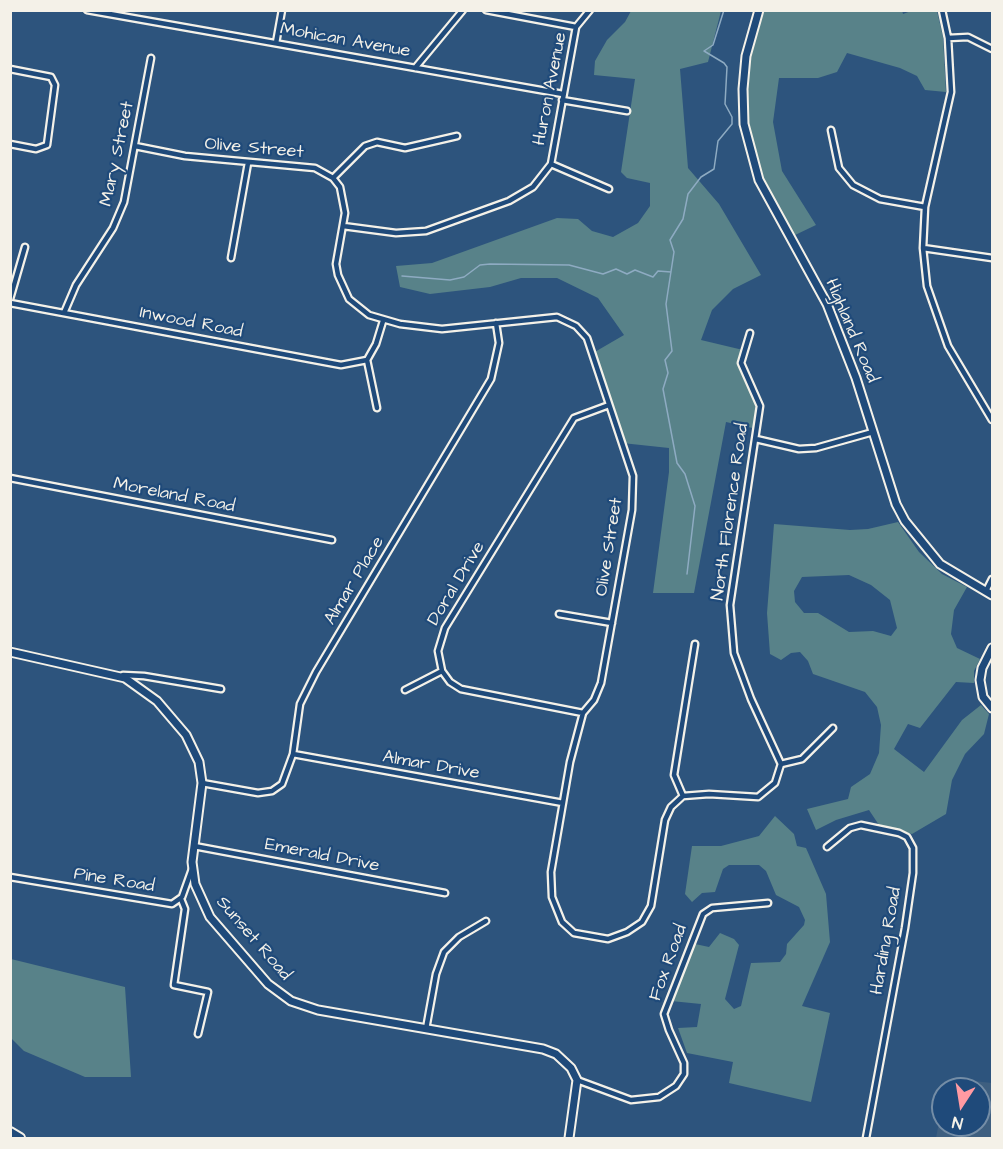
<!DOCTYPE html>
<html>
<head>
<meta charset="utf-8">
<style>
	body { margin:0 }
	#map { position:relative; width:1003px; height:1149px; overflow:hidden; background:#2d547d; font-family:"Architects Daughter",sans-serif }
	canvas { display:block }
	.frame { position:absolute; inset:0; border:12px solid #f4f1e8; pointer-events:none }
	.north { position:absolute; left:931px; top:1077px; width:60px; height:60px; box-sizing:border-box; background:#1f4a7a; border:2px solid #748da6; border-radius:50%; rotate:192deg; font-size:16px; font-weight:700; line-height:24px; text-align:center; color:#f4f1e8 }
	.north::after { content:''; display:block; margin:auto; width:21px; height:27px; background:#ff9aa2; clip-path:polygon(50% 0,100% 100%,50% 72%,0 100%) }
</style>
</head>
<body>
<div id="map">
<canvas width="1003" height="1149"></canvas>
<div class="frame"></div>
<div class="north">N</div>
</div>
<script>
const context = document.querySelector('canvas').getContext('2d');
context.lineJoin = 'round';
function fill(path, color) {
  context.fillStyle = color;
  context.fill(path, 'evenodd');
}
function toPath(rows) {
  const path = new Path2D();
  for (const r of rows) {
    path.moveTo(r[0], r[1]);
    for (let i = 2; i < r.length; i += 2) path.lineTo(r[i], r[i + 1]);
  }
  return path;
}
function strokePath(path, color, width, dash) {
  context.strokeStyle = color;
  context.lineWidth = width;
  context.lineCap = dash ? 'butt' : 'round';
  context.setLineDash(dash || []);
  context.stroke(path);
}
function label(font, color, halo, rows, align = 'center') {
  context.font = font + ' "Architects Daughter",sans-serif';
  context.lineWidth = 4.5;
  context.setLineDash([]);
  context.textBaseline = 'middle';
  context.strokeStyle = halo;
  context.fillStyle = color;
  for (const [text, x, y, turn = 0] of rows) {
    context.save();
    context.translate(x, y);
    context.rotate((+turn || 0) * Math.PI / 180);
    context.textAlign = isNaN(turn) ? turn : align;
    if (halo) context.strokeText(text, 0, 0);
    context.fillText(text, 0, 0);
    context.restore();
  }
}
fill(toPath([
	[974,1081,992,1083,992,1138,936,1138,939,1122,943,1122,943,1125,979,1125,979,1089,973,1089]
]), '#3e5f80');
fill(toPath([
	[902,10,903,14,911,11,937,11,943,37,946,92,925,90,917,76,900,68,847,53,837,72,818,78,779,78,773,122,782,171,816,225,793,236,763,178,748,120,747,88,750,58,764,11],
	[631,11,721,11,708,62,680,69,688,168,719,204,761,275,733,289,712,310,701,340,743,350,741,363,758,399,757,429,726,422,694,593,653,593,669,472,669,448,622,443,593,353,624,335,598,298,557,278,521,278,490,287,430,294,400,287,396,266,432,263,557,218,578,219,592,231,613,237,638,223,650,206,650,183,627,178,621,172,635,79,594,75,595,61,607,40,625,22],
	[898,522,919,552,942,574,967,587,954,610,951,634,957,648,980,659,974,671,974,683,956,682,920,728,908,724,894,749,924,772,962,720,981,705,989,714,984,734,965,754,952,780,946,814,912,834,879,825,869,810,836,820,816,830,807,809,848,799,851,787,870,774,879,753,881,725,877,707,865,692,813,674,808,661,800,652,791,653,781,660,770,654,767,613,774,524,850,530,868,529],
	[849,575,871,585,890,600,897,628,891,636,873,631,849,632,818,613,804,613,795,602,794,591,802,577],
	[775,816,794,834,797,846,806,848,826,894,830,942,802,1006,830,1013,811,1102,729,1083,733,1062,687,1053,678,1028,697,1027,701,1004,671,1001,695,944,709,947,720,933,734,939,739,945,725,999,734,1009,741,1006,751,963,780,962,786,954,787,944,804,925,805,920,799,907,776,895,766,871,759,865,729,865,723,869,715,892,702,893,692,902,685,894,692,846,721,846,759,836],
	[11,959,125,987,131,1077,85,1077,24,1051,11,1038]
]), '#588289');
strokePath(toPath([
	[402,276,450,280,464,277,480,265,490,264,569,265,603,274,616,269,627,274,635,270,653,277,658,271,671,272],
	[687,574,695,506,685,474,677,463,663,389,668,373,665,360,672,351,666,304,674,252,670,240,683,219,688,194,701,177,714,169,718,141,732,124,732,117,725,104,727,67,724,63,704,51,713,45,724,10]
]), '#8eabc2', 1.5);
const street = toPath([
	[87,10,563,94],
	[486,10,576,27],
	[942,10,948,38,951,92,925,207,923,248,927,286,948,346,992,420],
	[948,38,968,37,992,49],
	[276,43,282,10],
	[415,68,463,10],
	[10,69,51,77,55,85,47,145,36,149,10,144],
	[562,100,627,111],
	[831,130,839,168,853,185,880,199,925,207],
	[135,146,185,156,315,168,333,178,340,187,345,213,336,264,338,275,349,299,369,315,400,324,442,329,557,317,576,326,587,338,633,476,632,510,601,683,594,700,583,713,570,762,551,872,552,897,562,922,574,933,608,939,627,932,642,922,651,906,665,820,671,807,683,796,674,775,695,644],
	[551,164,609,189],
	[333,178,365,146,377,142,405,148,457,136],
	[343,226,396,233,426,231,509,201,533,187,551,164,576,27,590,10],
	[923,248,992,258],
	[231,258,248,163],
	[10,299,25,247],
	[10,303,341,365,367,360],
	[64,313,76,285,113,228,124,202,151,58],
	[750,333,741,363,760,406,730,605,734,653,751,699,781,764],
	[377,408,367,360,376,344,383,321],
	[756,439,799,449,816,448,873,432],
	[10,478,332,540],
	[986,591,992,579],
	[559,614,612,623],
	[123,675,144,676,221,689],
	[405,690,442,671],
	[583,713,461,689,450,682,442,671,438,651,445,628,574,418,609,405],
	[293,754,563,803],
	[202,783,258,793,272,791,282,784,293,754,300,704,316,672,491,379,499,343,496,323],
	[683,796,709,794,758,797,775,783,781,764,802,759,833,728],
	[194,846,445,893],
	[827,847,850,828,861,825,899,833,907,837,913,848,913,873,905,928,866,1138],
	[10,877,172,904,182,897,192,869],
	[181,899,185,909,174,985,208,992,198,1034],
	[426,1029,436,974,444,952,459,937,486,921],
	[577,1080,631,1100,659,1097,676,1086,684,1074,684,1063,669,1030,664,1014,703,914,712,908,768,903]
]);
const secondary = toPath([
	[759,10,746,56,743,89,744,124,759,180,827,304,856,378,896,504,905,521,940,564,992,595],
	[992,648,982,668,980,680,983,697,992,708],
	[10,652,125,678,157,701,186,735,199,762,202,783,192,862,195,884,210,917,268,984,291,1001,318,1010,543,1049,556,1054,571,1068,577,1080,569,1138]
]);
const primary = toPath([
	[10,1132,20,1138]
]);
strokePath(street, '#f4f1e8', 9);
strokePath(secondary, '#f4f1e8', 11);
strokePath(primary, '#f4f1e8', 12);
strokePath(street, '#1f4a7a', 4.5);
strokePath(secondary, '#1f4a7a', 7);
strokePath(primary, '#1f4a7a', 8);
label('18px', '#f4f1e8', '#1f4a7a', [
	["Mohican Avenue",345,41,10],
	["Huron Avenue",551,89,-79],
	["Olive Street",254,149,5],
	["Mary Street",118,154,-78],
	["Inwood Road",191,323,11],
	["Highland Road",851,331,67],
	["Moreland Road",174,496,11],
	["North Florence Road",731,512,-82],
	["Olive Street",610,547,-81],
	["Almar Place",355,581,-59],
	["Doral Drive",457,584,-59],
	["Almar Drive",431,766,10],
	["Emerald Drive",322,856,11],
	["Pine Road",114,881,9],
	["Sunset Road",253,939,49],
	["Harding Road",887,941,-80],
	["Fox Road",669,963,-70]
]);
</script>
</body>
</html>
